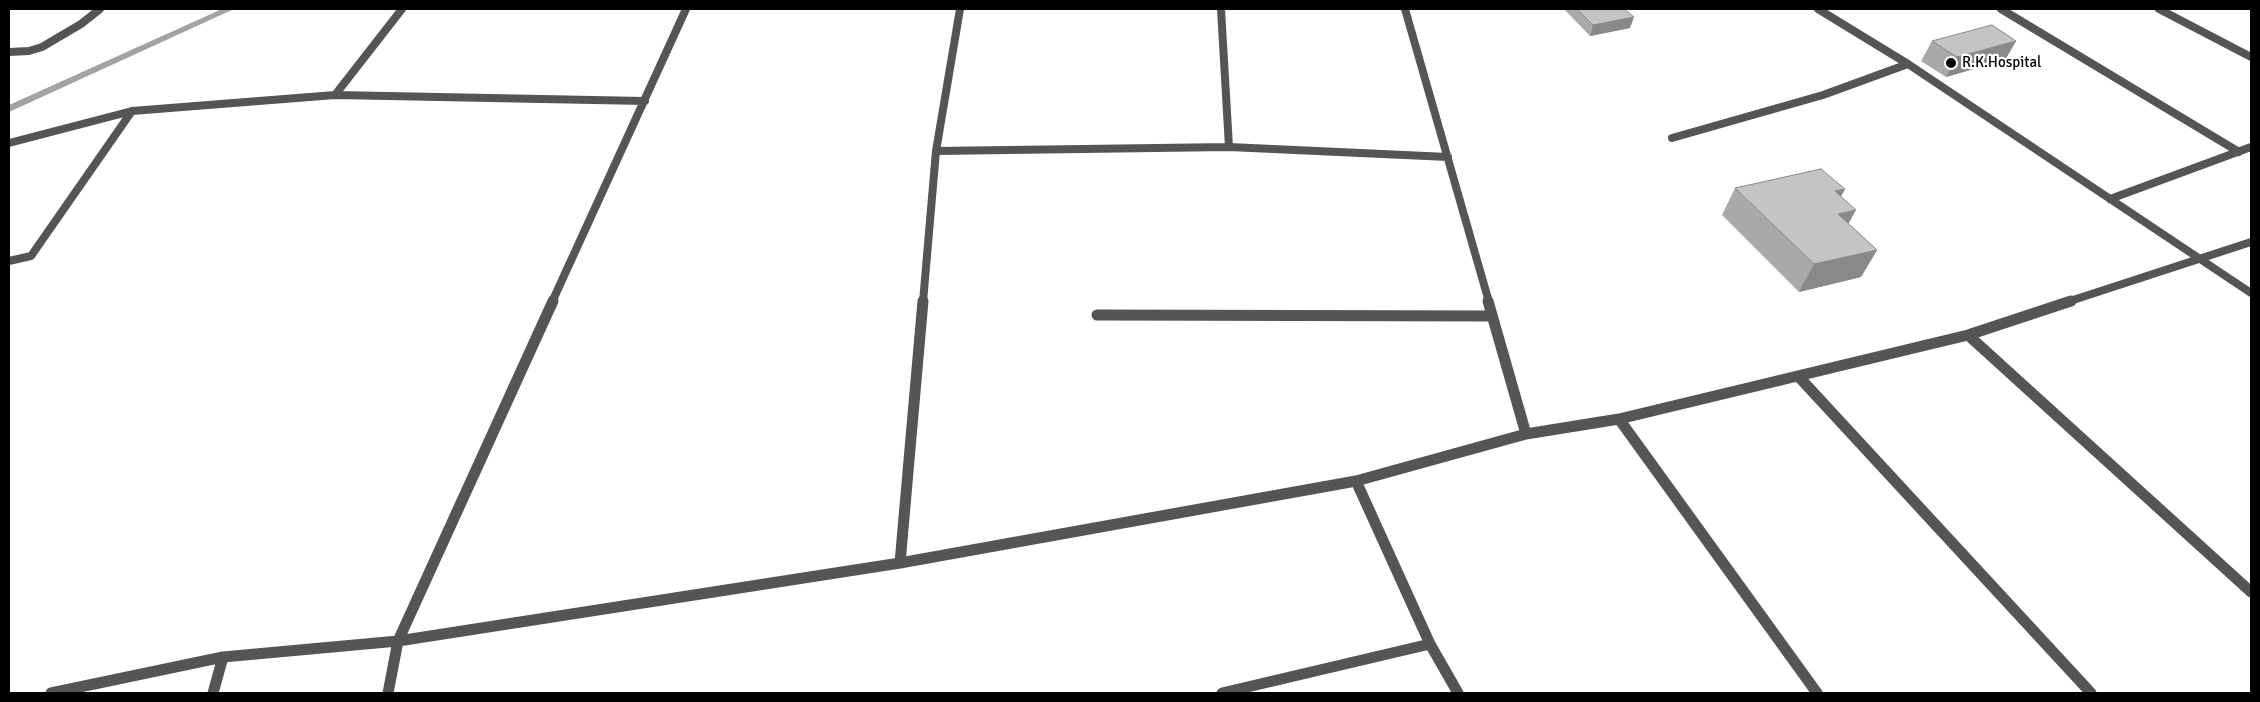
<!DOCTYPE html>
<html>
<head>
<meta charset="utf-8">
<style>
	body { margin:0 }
	#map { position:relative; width:2260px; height:702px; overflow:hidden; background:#fff; font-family:Signika,sans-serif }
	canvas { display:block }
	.frame { position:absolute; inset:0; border:10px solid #000; pointer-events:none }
</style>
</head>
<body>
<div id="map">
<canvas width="2260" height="702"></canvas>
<div class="frame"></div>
</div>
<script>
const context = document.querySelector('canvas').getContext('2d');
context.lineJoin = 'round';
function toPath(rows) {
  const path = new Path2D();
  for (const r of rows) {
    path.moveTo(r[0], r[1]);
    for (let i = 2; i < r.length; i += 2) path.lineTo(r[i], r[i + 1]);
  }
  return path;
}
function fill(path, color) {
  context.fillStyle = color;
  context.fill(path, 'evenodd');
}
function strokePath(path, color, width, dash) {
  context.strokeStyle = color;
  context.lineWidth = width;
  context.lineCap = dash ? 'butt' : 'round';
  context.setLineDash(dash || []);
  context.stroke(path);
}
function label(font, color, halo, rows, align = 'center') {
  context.font = font + ' Signika,sans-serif';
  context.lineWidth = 4.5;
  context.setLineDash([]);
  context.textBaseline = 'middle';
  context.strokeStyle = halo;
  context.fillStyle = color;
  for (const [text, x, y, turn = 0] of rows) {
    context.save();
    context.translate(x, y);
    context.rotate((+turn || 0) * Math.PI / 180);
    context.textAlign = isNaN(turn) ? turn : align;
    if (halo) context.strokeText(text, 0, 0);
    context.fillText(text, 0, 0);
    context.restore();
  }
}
fill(toPath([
	[222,9,234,9,9,112,9,105,222,9]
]), '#a3a3a3');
strokePath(toPath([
	[1221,9,1229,147],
	[1405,9,1489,302],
	[1818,9,1908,64,2251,293],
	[2001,9,2239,152],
	[2159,9,2251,57],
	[9,52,29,51,42,47,81,24,100,9],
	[335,95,402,9],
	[1672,138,1823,95,1908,64],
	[9,143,132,111,335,95,645,101],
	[936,151,1229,147,1448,157],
	[2110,199,2251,147],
	[9,261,31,256,132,111],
	[552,302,686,9],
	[923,302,936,151,960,9],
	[2067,302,2251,242]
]), '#555', 8);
strokePath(toPath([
	[1488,301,1526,434],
	[1097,315,1492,316],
	[1968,335,2251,592],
	[1799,377,2091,693],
	[1619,419,1817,693],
	[1356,481,1430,644,1458,693],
	[900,563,923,301],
	[51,693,223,657,398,641,900,563,1356,481,1526,434,1619,419,1968,335,2071,301],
	[213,693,223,657],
	[388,693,398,641,553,301],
	[1222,693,1430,644]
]), '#555', 11);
fill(toPath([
	[1564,9,1624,9,1630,28,1590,36],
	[1932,41,2016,41,2005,60,1946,77,1921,61],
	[1735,188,1845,189,1841,196,1848,223,1877,250,1861,277,1799,292,1722,215]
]), '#a9a9a9');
fill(toPath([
	[1634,17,1630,28,1590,36,1593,25],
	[2016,41,2005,60,1946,77,1957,57],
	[1845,189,1830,217,1835,191],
	[1856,210,1841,237,1838,214],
	[1877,250,1861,277,1799,292,1814,264]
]), '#898989');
const building = toPath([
	[1577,9,1624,9,1634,17,1593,25,1577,9],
	[1992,25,2016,41,1957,57,1932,41,1992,25],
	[1821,169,1845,189,1835,191,1856,210,1838,214,1877,250,1814,264,1735,188,1821,169]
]);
fill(building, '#c4c4c4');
strokePath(building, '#898989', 1);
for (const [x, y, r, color] of [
	[1951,63,6,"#000"]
]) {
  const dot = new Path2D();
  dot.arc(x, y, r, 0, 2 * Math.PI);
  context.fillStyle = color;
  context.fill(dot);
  strokePath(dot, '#fff', 2);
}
label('15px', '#000', '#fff', [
	["R.K.Hospital",1962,63]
], 'left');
</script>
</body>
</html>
